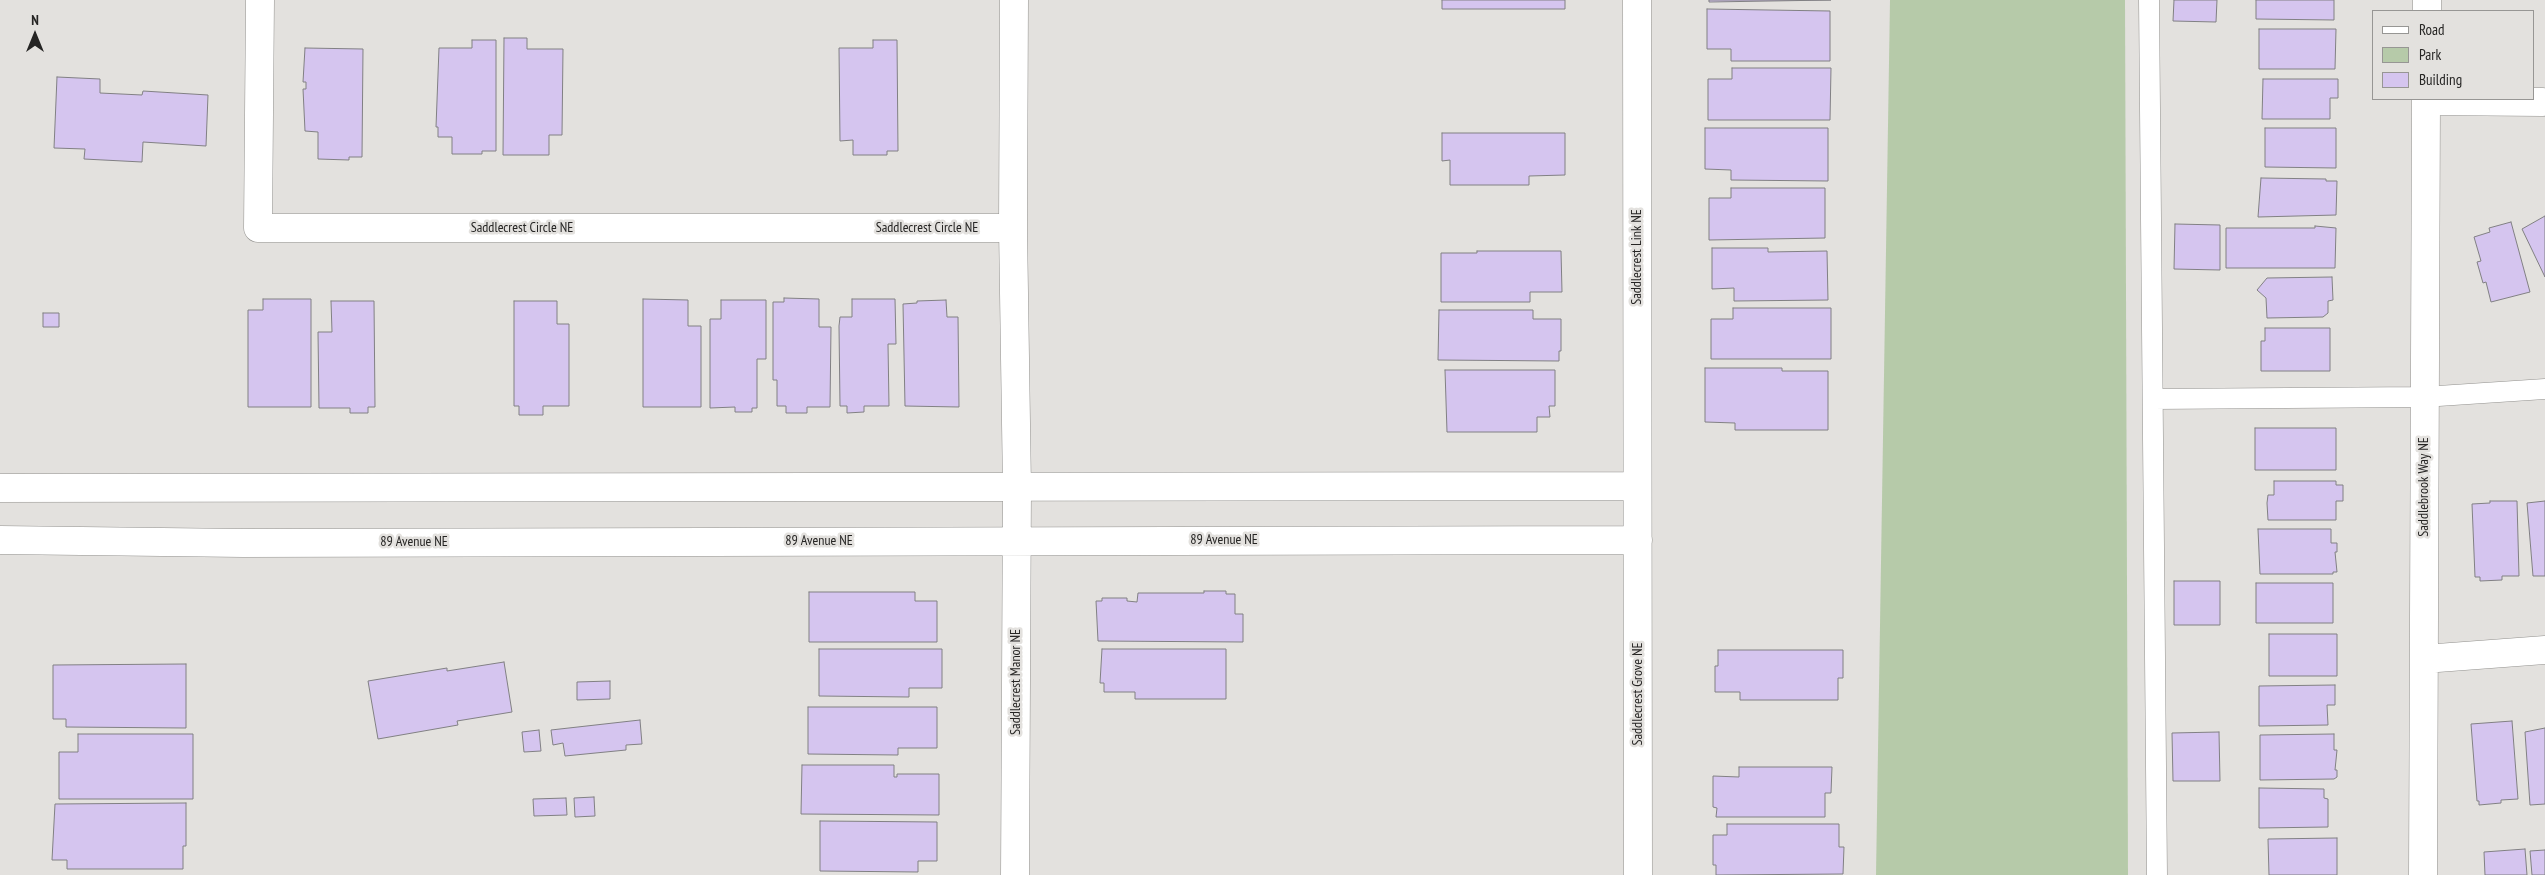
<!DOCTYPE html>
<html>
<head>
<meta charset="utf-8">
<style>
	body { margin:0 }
	#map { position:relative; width:2545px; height:875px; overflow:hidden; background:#e3e1de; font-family:"PT Sans Narrow",sans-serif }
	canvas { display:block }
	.legend { position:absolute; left:2372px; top:10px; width:162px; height:90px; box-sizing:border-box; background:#e3e1de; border:1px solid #979694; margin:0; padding:6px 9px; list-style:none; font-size:15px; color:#262524 }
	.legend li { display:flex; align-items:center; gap:10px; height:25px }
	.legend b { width:25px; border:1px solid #979694 }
	.north { position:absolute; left:10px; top:10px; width:50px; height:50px; -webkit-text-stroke:4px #e3e1de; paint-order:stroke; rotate:0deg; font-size:14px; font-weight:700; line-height:20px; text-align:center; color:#262524 }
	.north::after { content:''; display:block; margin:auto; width:18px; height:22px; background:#262524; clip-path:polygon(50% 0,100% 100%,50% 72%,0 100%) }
</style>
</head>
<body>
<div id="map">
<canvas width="2545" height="875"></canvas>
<ul class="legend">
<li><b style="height:6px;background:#fff"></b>Road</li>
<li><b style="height:14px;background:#b6caa9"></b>Park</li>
<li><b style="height:14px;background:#d5c5ef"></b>Building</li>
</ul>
<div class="north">N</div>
</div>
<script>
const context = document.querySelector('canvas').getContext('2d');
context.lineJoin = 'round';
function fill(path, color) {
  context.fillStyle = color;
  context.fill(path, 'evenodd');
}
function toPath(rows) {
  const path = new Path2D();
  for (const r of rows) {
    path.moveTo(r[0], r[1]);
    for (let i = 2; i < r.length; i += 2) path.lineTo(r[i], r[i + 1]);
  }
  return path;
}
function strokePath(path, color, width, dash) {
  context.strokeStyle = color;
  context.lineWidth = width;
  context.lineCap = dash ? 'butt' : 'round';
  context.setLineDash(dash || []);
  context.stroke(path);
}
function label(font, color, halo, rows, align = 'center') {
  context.font = font + ' "PT Sans Narrow",sans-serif';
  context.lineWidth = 5;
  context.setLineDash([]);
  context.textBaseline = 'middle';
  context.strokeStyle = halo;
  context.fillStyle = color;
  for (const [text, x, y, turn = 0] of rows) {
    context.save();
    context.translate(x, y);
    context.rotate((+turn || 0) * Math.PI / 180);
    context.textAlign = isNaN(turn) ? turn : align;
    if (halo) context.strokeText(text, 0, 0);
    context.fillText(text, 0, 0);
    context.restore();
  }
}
fill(toPath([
	[1890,0,2125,0,2128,875,1876,875]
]), '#b6caa9');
const building = toPath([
	[1442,0,1565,0,1565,9,1442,9,1442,0],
	[1709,0,1831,0,1709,2,1709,0],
	[2174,0,2217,0,2216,22,2173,21,2174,0],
	[2256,0,2334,0,2334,20,2256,19,2256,0],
	[1707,9,1830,11,1830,61,1731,61,1731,49,1707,49,1707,9],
	[2259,29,2336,29,2335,69,2259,69,2259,29],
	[504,38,527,38,527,49,563,49,562,135,549,135,549,155,503,155,504,38],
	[472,40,496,40,496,151,482,151,482,154,452,154,452,137,438,137,438,127,436,127,439,48,472,48,472,40],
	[873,40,897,40,898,151,887,151,887,155,853,155,853,140,840,141,839,48,873,48,873,40],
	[305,48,363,49,362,157,349,157,349,160,318,159,318,132,305,131,303,89,306,89,306,82,303,82,305,48],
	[1732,68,1831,68,1830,120,1708,120,1708,79,1732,79,1732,68],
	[57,77,100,79,100,93,142,95,143,91,208,95,206,146,143,142,142,162,84,159,85,149,54,148,57,77],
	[2263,79,2338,79,2338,98,2330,98,2330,119,2262,119,2263,79],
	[1705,128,1828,128,1828,181,1731,180,1731,170,1705,169,1705,128],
	[2265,128,2336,128,2336,168,2265,167,2265,128],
	[1442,133,1565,133,1565,175,1529,176,1529,185,1450,185,1450,160,1442,161,1442,133],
	[2261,178,2326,179,2326,181,2337,181,2336,215,2258,217,2261,178],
	[1731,188,1825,188,1825,238,1709,240,1709,198,1731,198,1731,188],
	[2545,216,2545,277,2522,229,2545,216],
	[2511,222,2530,292,2491,302,2486,282,2483,283,2477,262,2481,261,2474,237,2490,232,2489,228,2511,222],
	[2175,224,2220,225,2220,270,2174,269,2175,224],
	[2315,226,2336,228,2335,268,2226,268,2226,228,2315,228,2315,226],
	[1712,248,1768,248,1768,252,1827,251,1828,300,1734,301,1734,288,1712,289,1712,248],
	[1477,251,1561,251,1562,292,1530,292,1530,302,1441,302,1441,253,1477,253,1477,251],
	[2332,277,2333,300,2328,301,2328,313,2323,317,2267,318,2266,298,2257,290,2267,278,2332,277],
	[784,298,819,299,819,327,831,327,830,407,807,407,807,413,786,413,786,406,777,406,777,380,773,380,773,302,784,302,784,298],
	[263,299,311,299,311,407,248,407,248,310,263,310,263,299],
	[643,299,688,300,688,326,701,326,701,407,643,407,643,299],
	[852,299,895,299,896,344,888,344,889,406,864,406,864,412,847,413,847,406,840,406,839,326,840,317,852,317,852,299],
	[721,300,766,300,766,359,757,359,757,408,752,408,752,412,735,412,735,407,710,408,710,319,721,319,721,300],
	[946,300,947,317,958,317,959,407,905,406,903,304,917,303,917,301,946,300],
	[331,301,374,301,375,407,368,407,368,413,350,413,350,408,319,408,318,332,332,332,331,301],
	[514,301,557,301,557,324,569,324,569,406,543,406,543,415,519,415,519,406,514,406,514,301],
	[1733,308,1831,308,1831,359,1711,359,1711,319,1733,319,1733,308],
	[1439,310,1533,310,1533,319,1561,319,1561,351,1559,351,1559,361,1438,360,1439,310],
	[43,313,59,313,59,327,43,327,43,313],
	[2265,328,2330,328,2330,371,2261,371,2261,341,2265,341,2265,328],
	[1705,368,1782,368,1782,371,1828,371,1828,430,1735,430,1735,423,1705,422,1705,368],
	[1445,370,1555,370,1555,406,1549,406,1550,417,1537,417,1537,432,1447,432,1445,370],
	[2255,428,2336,428,2336,470,2255,470,2255,428],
	[2274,481,2336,481,2336,485,2343,485,2343,501,2336,501,2336,520,2268,520,2267,503,2268,495,2274,495,2274,481],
	[2490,501,2517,501,2519,576,2502,576,2502,580,2480,581,2480,577,2475,577,2472,504,2490,503,2490,501],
	[2545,501,2545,576,2533,576,2527,503,2545,501],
	[2258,529,2331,529,2331,543,2337,543,2337,552,2335,552,2337,572,2333,572,2333,574,2260,574,2258,529],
	[2174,581,2220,581,2220,625,2174,625,2174,581],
	[2256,583,2333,583,2333,623,2256,623,2256,583],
	[1204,591,1226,591,1226,594,1235,594,1235,614,1243,614,1243,642,1098,641,1096,601,1102,601,1102,598,1127,598,1127,601,1137,602,1138,593,1204,593,1204,591],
	[809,592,915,592,915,601,937,601,937,642,809,642,809,592],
	[2269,634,2337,634,2337,676,2269,676,2269,634],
	[819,649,942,649,942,688,909,688,909,697,819,696,819,649],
	[1102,649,1226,649,1226,699,1135,699,1135,692,1104,692,1104,683,1100,683,1102,649],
	[1718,650,1843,650,1843,678,1838,678,1838,700,1740,700,1740,692,1715,692,1715,666,1718,666,1718,650],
	[504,662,512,712,457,721,458,725,378,739,368,681,447,668,447,671,504,662],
	[186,664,186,728,66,727,66,719,53,719,53,665,186,664],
	[610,681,610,699,577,700,577,682,610,681],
	[2335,685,2335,705,2327,705,2328,725,2259,726,2259,686,2335,685],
	[808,707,937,707,937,748,898,748,898,755,808,754,808,707],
	[640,720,642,744,626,745,626,750,565,756,563,743,553,745,551,730,640,720],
	[2512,721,2518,799,2501,800,2501,803,2479,805,2479,801,2477,801,2471,724,2512,721],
	[2545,728,2545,804,2530,805,2525,732,2545,728],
	[539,730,541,751,524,752,522,732,539,730],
	[2219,732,2220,781,2173,781,2172,733,2219,732],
	[78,734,193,734,193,799,59,799,59,752,78,752,78,734],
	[2334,734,2334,750,2337,750,2335,770,2337,770,2337,777,2334,779,2260,780,2260,735,2334,734],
	[802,765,894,765,894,777,897,777,897,774,939,774,939,815,801,814,802,765],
	[1739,767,1832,767,1831,793,1825,793,1825,817,1716,817,1717,808,1713,807,1713,776,1739,777,1739,767],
	[2259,788,2324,789,2324,798,2328,799,2328,827,2259,828,2259,788],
	[594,797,595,816,575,817,574,798,594,797],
	[566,798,567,815,534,816,533,799,566,798],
	[186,803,186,846,183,846,183,869,67,869,67,860,52,860,55,804,186,803],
	[820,821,937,822,937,861,918,861,918,872,820,871,820,821],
	[1727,824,1839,824,1839,847,1844,847,1843,874,1716,875,1716,865,1713,865,1713,835,1727,835,1727,824],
	[2337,838,2337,875,2269,875,2268,839,2337,838],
	[2525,849,2527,875,2485,875,2484,852,2525,849],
	[2545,850,2545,875,2532,875,2530,851,2545,850]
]);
fill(building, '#d5c5ef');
strokePath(building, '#818083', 1);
const service = toPath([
	[2149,0,2157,875],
	[2153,399,2423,397,2545,389]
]);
const minor = toPath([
	[260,0,258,228,1013,228],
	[1014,0,1013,228,1017,488,1015,875],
	[1637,0,1638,875],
	[2427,11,2427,0],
	[2426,101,2543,102],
	[0,488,1637,486],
	[0,540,243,543,1638,540],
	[2424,659,2545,650],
	[2423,875,2426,99]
]);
strokePath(service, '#92918e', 21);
strokePath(minor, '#92918e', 29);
strokePath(service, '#fff', 20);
strokePath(minor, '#fff', 28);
label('14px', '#262524', '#e3e1de', [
	["Saddlecrest Circle NE",522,228],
	["Saddlecrest Circle NE",927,228],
	["Saddlecrest Link NE",1637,257,-90],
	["Saddlebrook Way NE",2424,487,-90],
	["89 Avenue NE",1224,540],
	["89 Avenue NE",819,541],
	["89 Avenue NE",414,542],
	["Saddlecrest Manor NE",1016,682,-90],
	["Saddlecrest Grove NE",1638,694,-90]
]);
</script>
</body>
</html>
